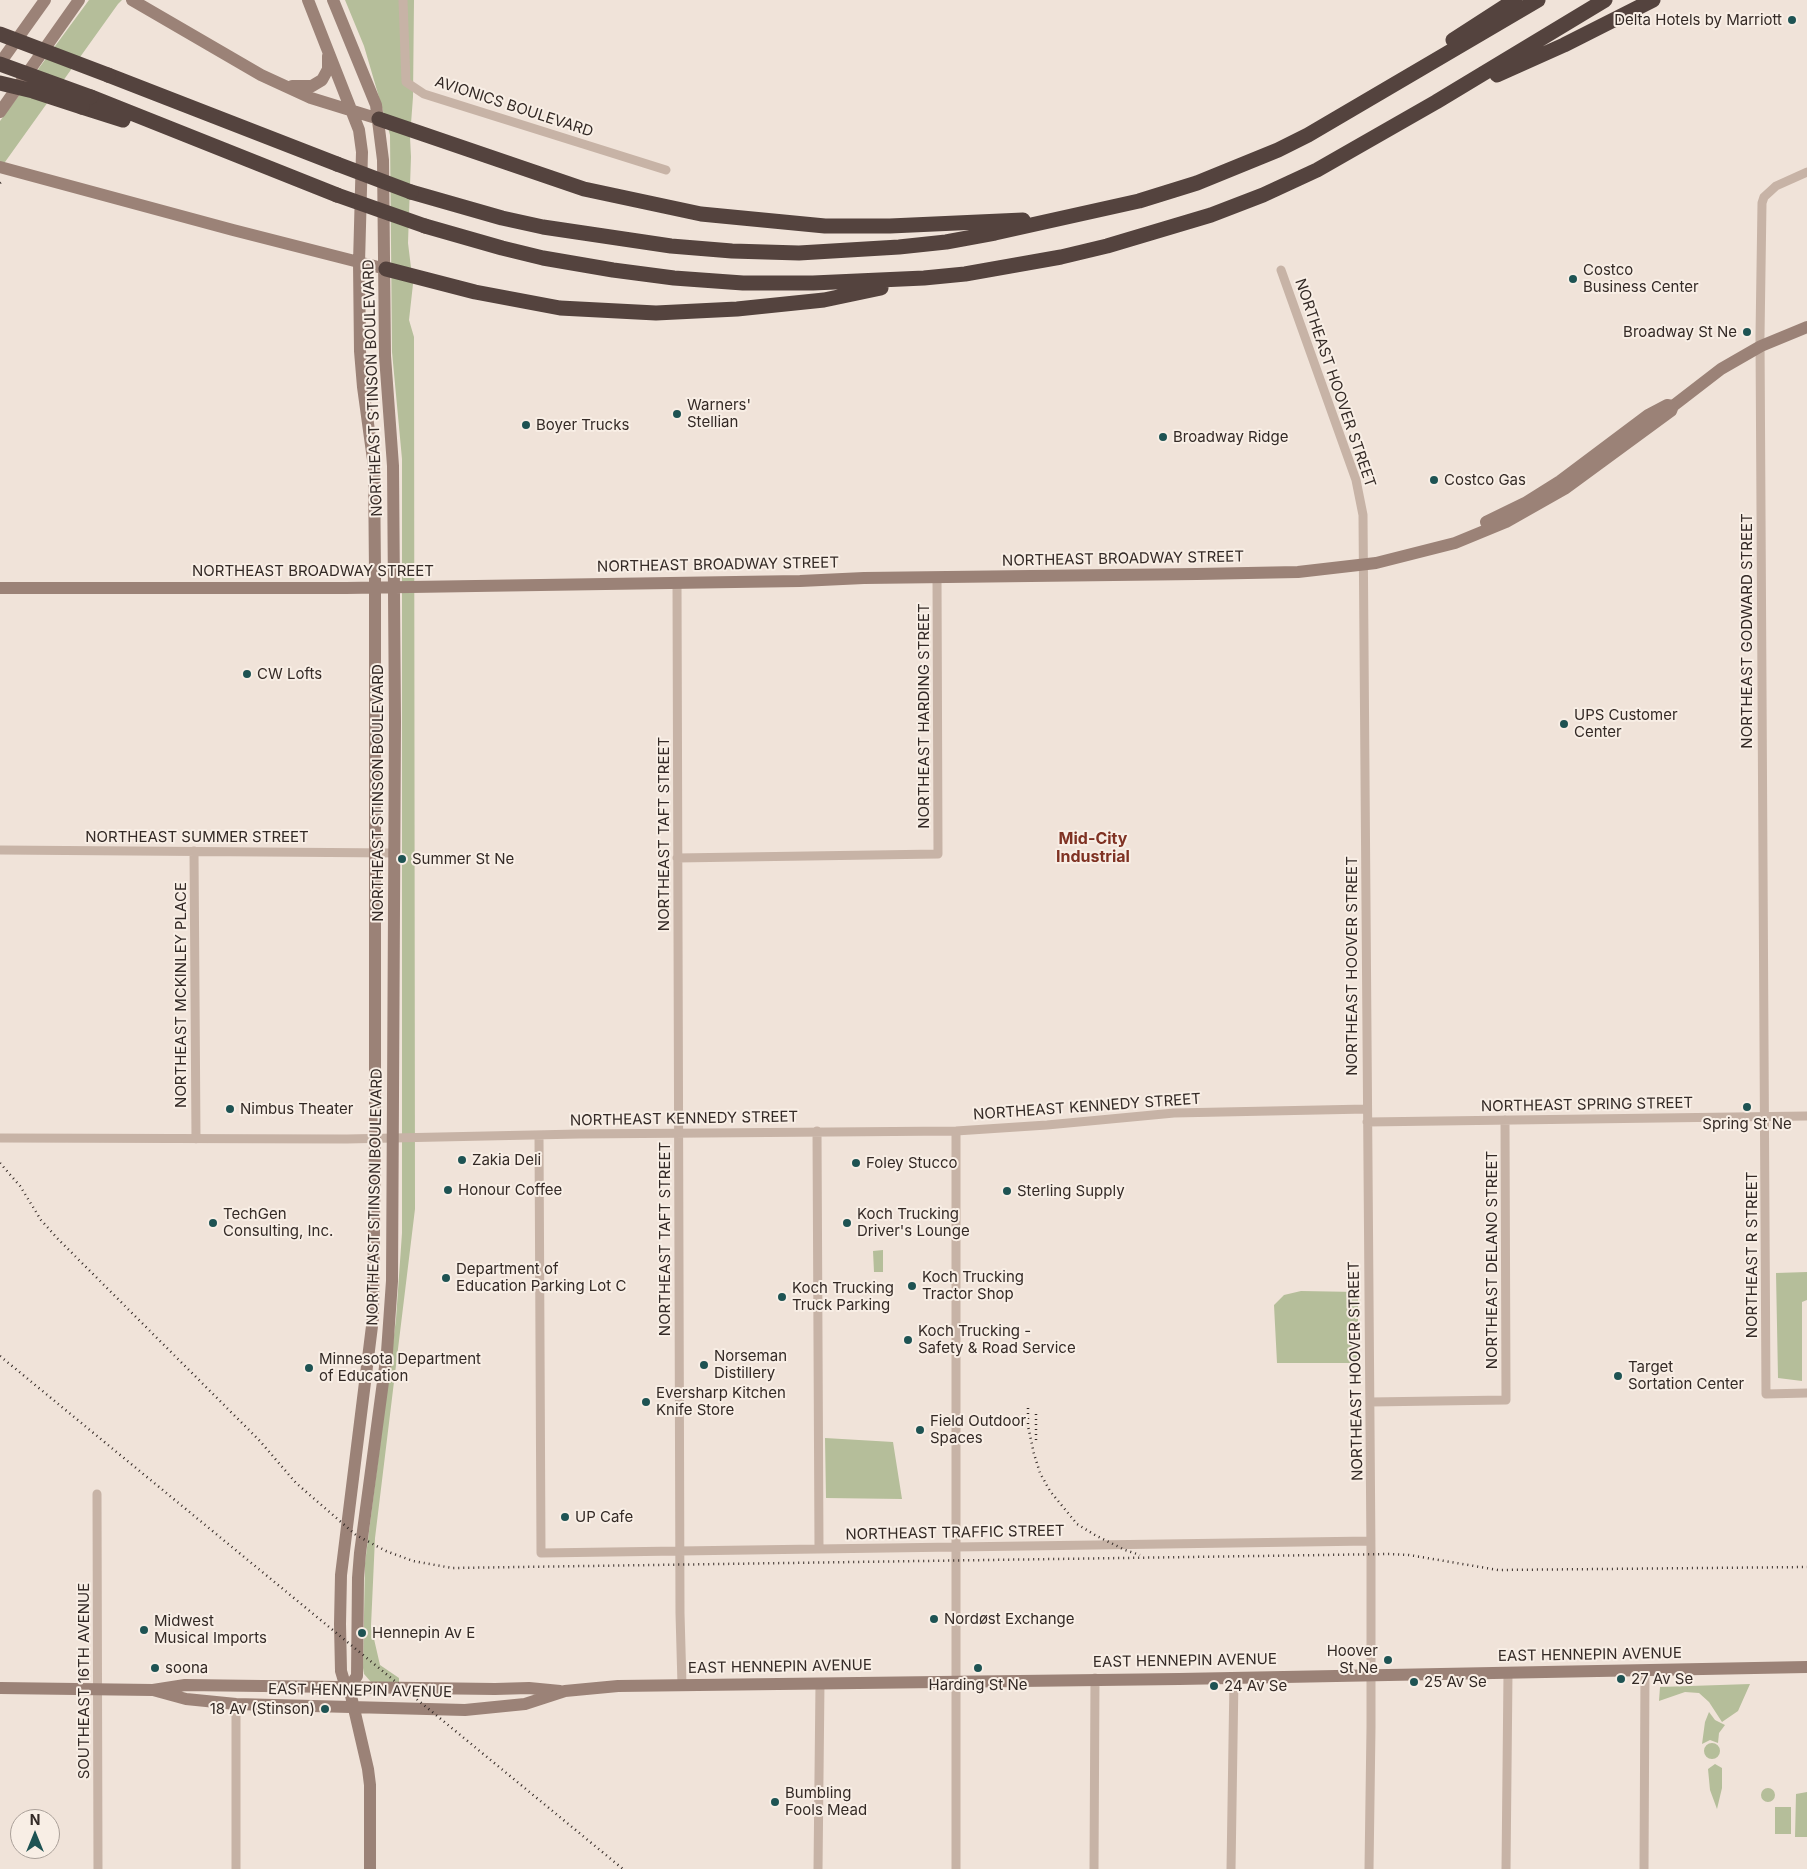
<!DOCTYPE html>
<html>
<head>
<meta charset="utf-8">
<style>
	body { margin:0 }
	#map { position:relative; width:1807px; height:1869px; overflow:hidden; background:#f0e3d9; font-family:Inter,sans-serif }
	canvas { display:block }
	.north { position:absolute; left:10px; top:1809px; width:50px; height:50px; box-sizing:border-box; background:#f8eee5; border:1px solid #aaa099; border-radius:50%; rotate:0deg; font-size:14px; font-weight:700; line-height:20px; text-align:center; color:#342a26 }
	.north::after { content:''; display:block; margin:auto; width:18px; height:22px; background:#1e5353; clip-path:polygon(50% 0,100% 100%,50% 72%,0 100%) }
</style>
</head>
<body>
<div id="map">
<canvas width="1807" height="1869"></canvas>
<div class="north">N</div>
</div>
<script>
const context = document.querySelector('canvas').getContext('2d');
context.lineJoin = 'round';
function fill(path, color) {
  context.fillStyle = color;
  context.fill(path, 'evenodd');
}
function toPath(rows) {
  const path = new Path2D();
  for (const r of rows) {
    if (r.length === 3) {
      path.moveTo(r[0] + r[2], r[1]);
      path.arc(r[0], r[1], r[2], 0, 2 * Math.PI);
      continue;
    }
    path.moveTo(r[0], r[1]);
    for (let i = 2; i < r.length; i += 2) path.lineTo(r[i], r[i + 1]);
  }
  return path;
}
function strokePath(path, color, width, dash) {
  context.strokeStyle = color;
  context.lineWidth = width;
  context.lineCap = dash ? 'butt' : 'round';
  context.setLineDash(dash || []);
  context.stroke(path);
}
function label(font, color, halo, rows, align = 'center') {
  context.font = font + ' Inter,sans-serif';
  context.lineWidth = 4;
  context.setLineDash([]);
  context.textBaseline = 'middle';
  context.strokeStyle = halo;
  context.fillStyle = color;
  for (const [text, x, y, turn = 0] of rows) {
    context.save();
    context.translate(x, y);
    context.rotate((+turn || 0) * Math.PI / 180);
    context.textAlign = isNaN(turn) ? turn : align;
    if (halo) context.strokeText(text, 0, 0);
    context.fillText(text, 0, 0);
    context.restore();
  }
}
fill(toPath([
	[89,0,122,0,118,4,0,169,0,121],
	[345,0,414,0,413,97,410,137,411,157,408,243,413,284,409,320,414,337,415,1209,375,1538,371,1626,380,1665,399,1678,399,1682,371,1682,364,1674,363,1668,365,1563,396,1319,402,1233,402,459,392,352,390,135,364,46],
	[883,1250,883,1272,874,1272,873,1251],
	[1807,1272,1807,1300,1802,1302,1802,1381,1778,1378,1776,1273],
	[1301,1291,1358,1292,1358,1363,1277,1363,1274,1305,1284,1295],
	[825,1438,893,1442,902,1499,826,1498],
	[1750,1684,1738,1711,1722,1722,1709,1702,1699,1693,1685,1692,1659,1701,1660,1687],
	[1709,1712,1715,1720,1725,1725,1719,1733,1718,1743,1710,1740,1702,1744,1705,1722],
	[1712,1751,8],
	[1715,1764,1722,1768,1722,1788,1717,1809,1710,1790,1708,1769],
	[1768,1795,7],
	[1807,1792,1807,1837,1795,1837,1796,1794],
	[1775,1807,1791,1807,1791,1834,1775,1834]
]), '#b5be9a');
strokePath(toPath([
	[403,0,406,82,424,94,666,170],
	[1807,172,1776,186,1764,197,1762,203,1760,336,1766,1394,1807,1393],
	[1281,270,1356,480,1363,515,1371,1555,1371,1727,1369,1869],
	[677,582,680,1613,682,1685],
	[0,850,395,853],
	[194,851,196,1139],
	[677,858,938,854,937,577],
	[1367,1122,1807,1116],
	[817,1131,819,1549],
	[539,1135,541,1553,1371,1541],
	[0,1138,347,1139,579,1134,956,1131,1047,1125,1174,1113,1367,1109],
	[1370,1402,1506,1400,1505,1120],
	[97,1494,98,1869],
	[236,1869,236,1704],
	[818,1869,820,1683],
	[956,1869,956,1131],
	[1094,1869,1095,1678],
	[1231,1869,1234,1678],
	[1506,1869,1508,1673],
	[1644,1869,1645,1670]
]), '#c7b3a6', 9);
strokePath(toPath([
	[132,0,261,75,311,98,379,119],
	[308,0,359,130,362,152,359,263,360,351,363,387,374,467,375,572,375,1138,373,1318,341,1575,340,1624,341,1671,344,1681,349,1687,368,1769,370,1785,370,1869],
	[333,0,376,105,383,160,385,356,393,466,395,722,392,1281,387,1352,360,1553,358,1578,357,1676,349,1687],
	[0,63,45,0],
	[292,86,312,86,322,80,328,69,328,56],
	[0,112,79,0],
	[0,167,233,230,386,269],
	[1486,522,1525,503,1560,481,1648,415,1667,405,1673,406],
	[0,588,346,588,800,581,864,578,1197,574,1298,572,1376,563,1455,543,1506,522,1566,488,1671,411,1673,406,1721,369,1761,346,1807,327],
	[0,1688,153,1690,185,1685,495,1689,529,1688,560,1691],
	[153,1690,186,1699,236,1704,465,1710,525,1704,565,1691,618,1686,1179,1679,1807,1667]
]), '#9b8277', 12);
strokePath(toPath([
	[1453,40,1515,0],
	[108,75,337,164],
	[1497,75,1564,45,1653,0],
	[91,97,337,195],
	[82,107,123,120],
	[379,119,584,189,701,214,825,226,890,226,1023,220],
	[411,192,502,218,543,227,671,246,732,251,799,253,899,247,946,242,995,233,1139,201,1197,183,1278,150,1308,135,1538,0],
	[425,226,502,248,543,258,613,270,674,278,743,283,813,283,924,278,965,274,1061,257,1107,246,1211,215,1263,195,1317,170,1436,102,1605,0],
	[386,269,475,292,560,308,656,313,737,309,824,300,881,288]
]), '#54433e', 15);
strokePath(toPath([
	[0,183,1,182],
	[0,1163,20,1186,41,1220,58,1239,259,1440,296,1483,356,1535,386,1551,413,1561,452,1568,1390,1554,1409,1555,1498,1570,1807,1567],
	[0,1356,623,1869],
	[1028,1408,1028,1426,1034,1454,1040,1473,1050,1491,1077,1524,1095,1535,1125,1550,1140,1555],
	[1036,1440,1036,1410]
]), '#342a26', 2.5, [1, 4]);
strokePath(toPath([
	[0,34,108,75],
	[0,64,91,97],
	[0,83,33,91,82,107],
	[337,164,411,192],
	[337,195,425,226]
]), '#54433e', 15);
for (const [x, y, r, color] of [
	[1792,20,5,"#1e5353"],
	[1573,279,5,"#1e5353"],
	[1747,332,5,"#1e5353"],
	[677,414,5,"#1e5353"],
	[526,425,5,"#1e5353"],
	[1163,437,5,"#1e5353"],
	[1434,480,5,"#1e5353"],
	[247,674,5,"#1e5353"],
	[1564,724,5,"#1e5353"],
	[402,859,5,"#1e5353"],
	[1747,1107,5,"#1e5353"],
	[230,1109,5,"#1e5353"],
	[462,1160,5,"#1e5353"],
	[856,1163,5,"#1e5353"],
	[448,1190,5,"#1e5353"],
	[1007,1191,5,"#1e5353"],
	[213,1223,5,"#1e5353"],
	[847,1223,5,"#1e5353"],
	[446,1278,5,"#1e5353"],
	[912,1286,5,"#1e5353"],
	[782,1297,5,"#1e5353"],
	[908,1340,5,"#1e5353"],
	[704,1365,5,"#1e5353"],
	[309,1368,5,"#1e5353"],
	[1618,1376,5,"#1e5353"],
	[646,1402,5,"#1e5353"],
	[920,1430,5,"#1e5353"],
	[565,1517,5,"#1e5353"],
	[934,1619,5,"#1e5353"],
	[144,1630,5,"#1e5353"],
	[362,1633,5,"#1e5353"],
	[1388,1660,5,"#1e5353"],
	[155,1668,5,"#1e5353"],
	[978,1668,5,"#1e5353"],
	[1621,1679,5,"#1e5353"],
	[1414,1682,5,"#1e5353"],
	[1214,1686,5,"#1e5353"],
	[325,1709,5,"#1e5353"],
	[775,1802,5,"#1e5353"]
]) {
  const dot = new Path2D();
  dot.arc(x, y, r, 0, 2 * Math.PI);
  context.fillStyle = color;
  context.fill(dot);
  strokePath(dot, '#f8eee5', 2);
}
label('15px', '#342a26', '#f8eee5', [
	["Delta Hotels by Marriott",1782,20,"right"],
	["Costco",1583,270],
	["Business Center",1583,287],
	["Broadway St Ne",1737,332,"right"],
	["Warners'",687,405],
	["Stellian",687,422],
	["Boyer Trucks",536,425],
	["Broadway Ridge",1173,437],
	["Costco Gas",1444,480],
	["CW Lofts",257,674],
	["UPS Customer",1574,715],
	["Center",1574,732],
	["Summer St Ne",412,859],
	["Nimbus Theater",240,1109],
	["Spring St Ne",1747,1124,"center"],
	["Zakia Deli",472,1160],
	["Foley Stucco",866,1163],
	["Honour Coffee",458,1190],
	["Sterling Supply",1017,1191],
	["TechGen",223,1214],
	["Consulting, Inc.",223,1231],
	["Koch Trucking",857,1214],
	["Driver's Lounge",857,1231],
	["Department of",456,1269],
	["Education Parking Lot C",456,1286],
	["Koch Trucking",922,1277],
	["Tractor Shop",922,1294],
	["Koch Trucking",792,1288],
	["Truck Parking",792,1305],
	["Koch Trucking -",918,1331],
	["Safety & Road Service",918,1348],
	["Norseman",714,1356],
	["Distillery",714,1373],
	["Minnesota Department",319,1359],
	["of Education",319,1376],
	["Target",1628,1367],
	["Sortation Center",1628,1384],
	["Eversharp Kitchen",656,1393],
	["Knife Store",656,1410],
	["Field Outdoor",930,1421],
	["Spaces",930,1438],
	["UP Cafe",575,1517],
	["Nordøst Exchange",944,1619],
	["Midwest",154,1621],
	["Musical Imports",154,1638],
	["Hennepin Av E",372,1633],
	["Hoover",1378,1651,"right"],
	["St Ne",1378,1668,"right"],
	["soona",165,1668],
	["27 Av Se",1631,1679],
	["25 Av Se",1424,1682],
	["Harding St Ne",978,1685,"center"],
	["24 Av Se",1224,1686],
	["18 Av (Stinson)",315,1709,"right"],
	["Bumbling",785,1793],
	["Fools Mead",785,1810]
], 'left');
label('15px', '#342a26', '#f8eee5', [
	["AVIONICS BOULEVARD",514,107,18],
	["NORTHEAST HOOVER STREET",1335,383,71],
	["NORTHEAST STINSON BOULEVARD",373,388,-92],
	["NORTHEAST BROADWAY STREET",1123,559,-1],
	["NORTHEAST BROADWAY STREET",718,565,-1],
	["NORTHEAST BROADWAY STREET",313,571],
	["NORTHEAST GODWARD STREET",1747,631,-90],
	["NORTHEAST HARDING STREET",924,716,-90],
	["NORTHEAST STINSON BOULEVARD",378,793,-90],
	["NORTHEAST TAFT STREET",664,834,-90],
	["NORTHEAST SUMMER STREET",197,837],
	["NORTHEAST HOOVER STREET",1352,966,-90],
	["NORTHEAST MCKINLEY PLACE",181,995,-90],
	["NORTHEAST SPRING STREET",1587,1105,-1],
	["NORTHEAST KENNEDY STREET",1087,1107,-4],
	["NORTHEAST KENNEDY STREET",684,1119,-1],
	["NORTHEAST STINSON BOULEVARD",375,1197,-89],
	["NORTHEAST TAFT STREET",665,1239,-90],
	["NORTHEAST R STREET",1752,1255,-90],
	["NORTHEAST DELANO STREET",1492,1260,-90],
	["NORTHEAST HOOVER STREET",1356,1371,-91],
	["NORTHEAST TRAFFIC STREET",955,1533,-1],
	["EAST HENNEPIN AVENUE",1590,1655,-1],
	["EAST HENNEPIN AVENUE",1185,1661,-1],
	["EAST HENNEPIN AVENUE",780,1667,-1],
	["SOUTHEAST 16TH AVENUE",84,1681,-90],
	["EAST HENNEPIN AVENUE",360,1691,1]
]);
label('bold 16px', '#7f3223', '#f8eee5', [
	["Mid-City",1093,839],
	["Industrial",1093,857]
]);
</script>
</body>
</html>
